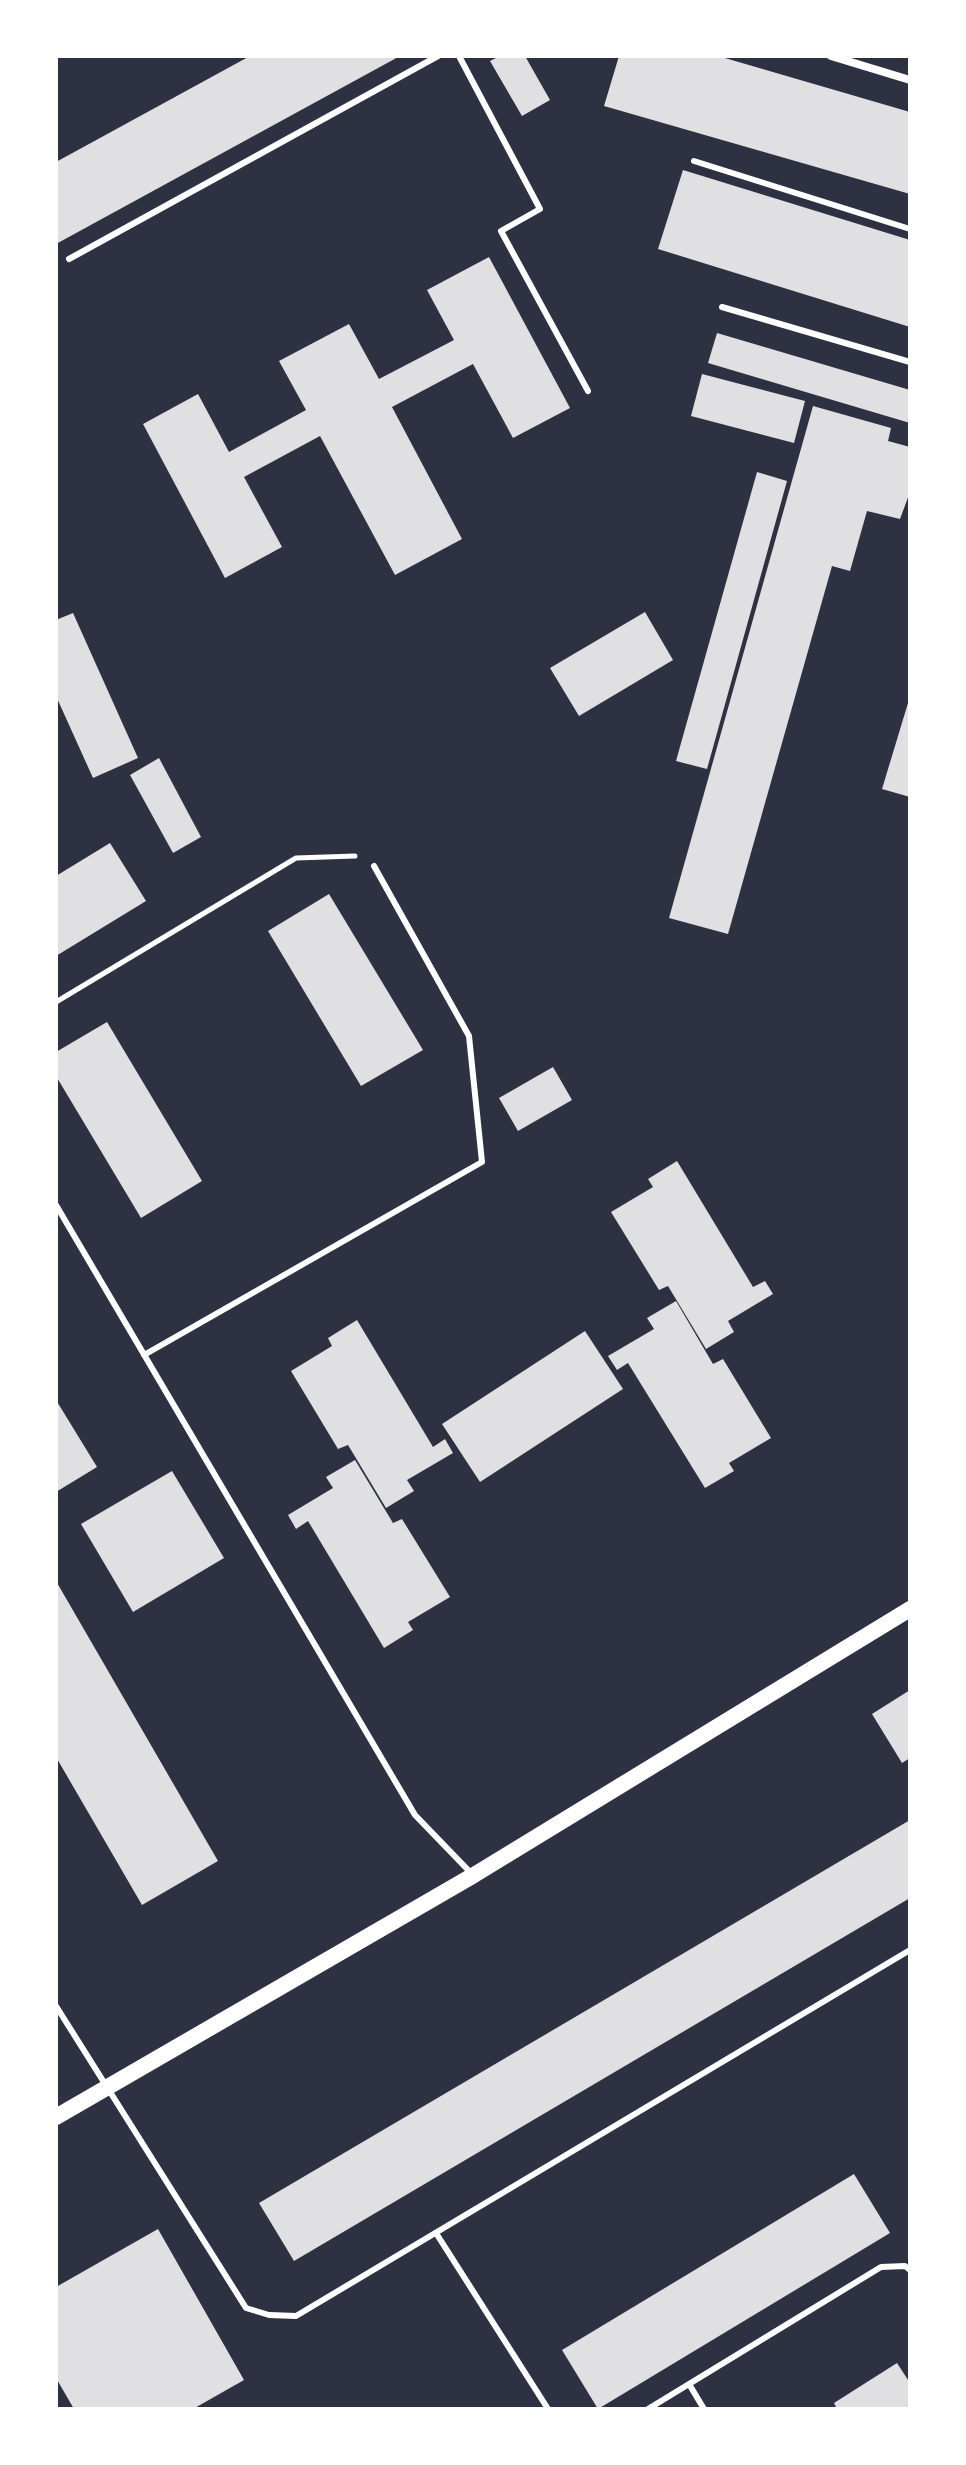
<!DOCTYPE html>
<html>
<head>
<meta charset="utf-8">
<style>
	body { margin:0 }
	#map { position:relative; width:966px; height:2465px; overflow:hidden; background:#2d3142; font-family:"Noto Sans",sans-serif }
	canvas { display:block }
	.frame { position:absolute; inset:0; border:58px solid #fff; pointer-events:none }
</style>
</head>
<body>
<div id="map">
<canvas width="966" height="2465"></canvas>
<div class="frame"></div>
</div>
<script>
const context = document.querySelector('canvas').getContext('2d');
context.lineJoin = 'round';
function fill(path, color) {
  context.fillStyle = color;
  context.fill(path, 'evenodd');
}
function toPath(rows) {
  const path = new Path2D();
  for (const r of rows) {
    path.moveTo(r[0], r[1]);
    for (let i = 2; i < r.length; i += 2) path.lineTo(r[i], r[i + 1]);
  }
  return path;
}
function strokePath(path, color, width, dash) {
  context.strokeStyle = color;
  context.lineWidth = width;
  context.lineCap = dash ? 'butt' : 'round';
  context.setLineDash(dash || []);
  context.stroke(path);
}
fill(toPath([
	[250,56,400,56,56,244,56,162],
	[500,56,525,56,550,100,522,116,490,61],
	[619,56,718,56,910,112,910,194,604,106],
	[683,170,910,240,910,327,658,249],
	[489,257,570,408,513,438,473,364,392,407,462,539,395,575,320,436,244,477,282,547,225,578,143,424,198,394,229,452,306,410,279,361,349,324,379,379,454,340,427,290],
	[717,333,910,390,910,423,708,363],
	[702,374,805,401,794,443,691,416],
	[813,406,891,428,888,441,910,447,910,492,900,519,867,511,850,571,832,566,728,934,669,918],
	[757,472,787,481,707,769,676,761],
	[645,612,673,660,579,716,550,668],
	[73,613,138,758,93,778,56,696,56,620],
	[908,703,910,703,910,797,882,789],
	[159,758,201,837,173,853,130,775],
	[110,843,146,901,56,956,56,876],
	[329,894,423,1050,361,1086,268,931],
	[107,1022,202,1181,141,1218,56,1076,56,1052],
	[553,1067,572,1100,518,1131,499,1098],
	[677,1161,753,1287,765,1281,773,1294,728,1321,734,1332,706,1349,668,1286,659,1290,611,1212,653,1187,648,1179],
	[676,1301,713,1364,723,1359,771,1438,729,1463,734,1471,705,1488,628,1363,617,1370,608,1356,654,1329,647,1318],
	[357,1320,433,1447,445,1439,453,1453,407,1480,414,1491,386,1508,348,1445,338,1449,291,1371,332,1346,328,1338],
	[585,1331,623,1389,480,1482,442,1424],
	[56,1400,97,1467,56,1492],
	[355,1460,393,1523,402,1519,450,1597,408,1622,413,1630,384,1648,308,1521,296,1529,288,1515,333,1488,326,1477],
	[172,1471,224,1558,133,1612,81,1524],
	[56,1581,218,1861,142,1905,56,1757],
	[910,1690,910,1758,902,1763,872,1714],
	[910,1820,910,1898,294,2261,259,2203],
	[854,2174,890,2233,598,2409,562,2350],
	[158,2229,244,2380,193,2409,74,2409,56,2378,56,2287],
	[897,2363,910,2383,910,2409,837,2409,834,2403]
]), '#e0e0e3');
strokePath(toPath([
	[56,1002,296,858,355,856]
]), '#fff', 5);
strokePath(toPath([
	[459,56,540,209,501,231,588,391],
	[694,161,910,229],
	[69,259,438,56],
	[722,307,910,362],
	[56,1205,415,1815,471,1873],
	[144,1355,482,1162,469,1036,374,866],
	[56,2006,246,2308,269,2315,296,2316,910,1950],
	[436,2233,548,2409],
	[689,2384,704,2409],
	[648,2409,881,2267,905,2266,910,2270]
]), '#fff', 6);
strokePath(toPath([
	[831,56,910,80]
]), '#fff', 8);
strokePath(toPath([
	[56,2117,474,1875,910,1609]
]), '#fff', 16);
</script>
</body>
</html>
